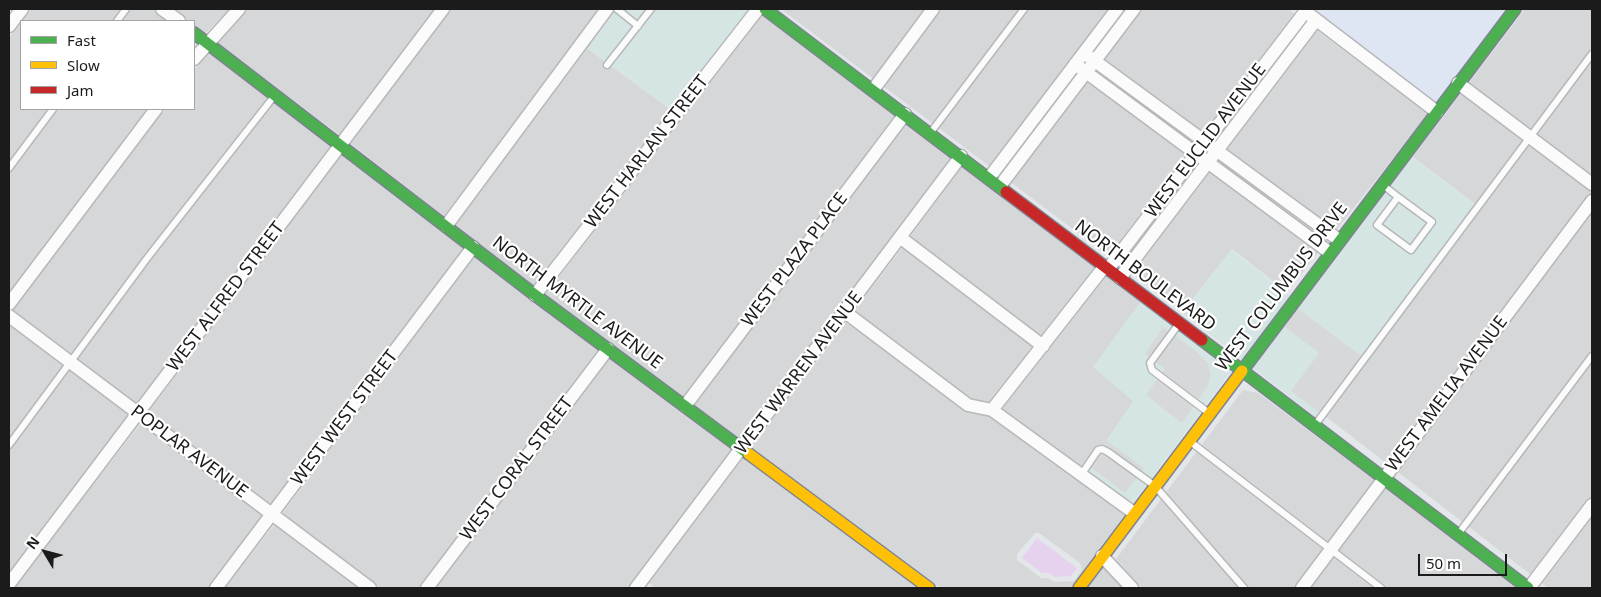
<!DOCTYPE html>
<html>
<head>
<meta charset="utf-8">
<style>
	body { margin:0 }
	#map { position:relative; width:1601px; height:597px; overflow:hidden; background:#e3e7e9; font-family:"Noto Sans",sans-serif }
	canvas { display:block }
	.frame { position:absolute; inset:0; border:10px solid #1b1b1b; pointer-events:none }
	.legend { position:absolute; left:20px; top:20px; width:175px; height:90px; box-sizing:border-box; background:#fff; border:1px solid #a4a4a4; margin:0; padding:6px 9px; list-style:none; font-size:15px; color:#1b1b1b }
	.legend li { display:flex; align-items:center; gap:10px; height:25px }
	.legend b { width:25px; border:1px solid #a4a4a4 }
	.north { position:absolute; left:20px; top:527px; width:50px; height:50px; -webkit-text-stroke:4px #fff; paint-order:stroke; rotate:307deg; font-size:14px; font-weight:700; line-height:20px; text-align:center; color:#1b1b1b }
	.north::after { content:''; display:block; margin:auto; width:18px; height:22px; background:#1b1b1b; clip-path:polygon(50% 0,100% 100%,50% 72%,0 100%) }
	.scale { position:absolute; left:1418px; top:554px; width:89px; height:22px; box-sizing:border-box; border:2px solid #1b1b1b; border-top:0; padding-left:6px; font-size:15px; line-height:18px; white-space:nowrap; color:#1b1b1b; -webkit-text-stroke:4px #fff; paint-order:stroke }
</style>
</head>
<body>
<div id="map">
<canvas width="1601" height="597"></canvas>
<div class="frame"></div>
<ul class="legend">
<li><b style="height:6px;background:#4caf50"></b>Fast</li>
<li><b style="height:6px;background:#ffc107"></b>Slow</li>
<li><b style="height:6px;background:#c62828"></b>Jam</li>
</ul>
<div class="north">N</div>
<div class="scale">50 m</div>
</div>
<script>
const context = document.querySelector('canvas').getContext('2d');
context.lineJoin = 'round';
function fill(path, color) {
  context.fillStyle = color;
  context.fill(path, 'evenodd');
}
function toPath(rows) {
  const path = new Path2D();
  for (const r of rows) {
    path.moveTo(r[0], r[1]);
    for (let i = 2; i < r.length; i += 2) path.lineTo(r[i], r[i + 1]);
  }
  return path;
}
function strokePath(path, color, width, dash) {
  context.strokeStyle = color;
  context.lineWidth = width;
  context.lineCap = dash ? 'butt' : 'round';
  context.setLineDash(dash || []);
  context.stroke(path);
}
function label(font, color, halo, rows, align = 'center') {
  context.font = font + ' "Noto Sans",sans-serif';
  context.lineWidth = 4.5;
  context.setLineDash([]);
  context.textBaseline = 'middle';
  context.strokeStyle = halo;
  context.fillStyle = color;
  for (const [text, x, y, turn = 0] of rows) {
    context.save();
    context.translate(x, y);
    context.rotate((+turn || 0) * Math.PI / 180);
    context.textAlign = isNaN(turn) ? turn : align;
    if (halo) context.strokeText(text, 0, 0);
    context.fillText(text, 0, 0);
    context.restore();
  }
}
fill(toPath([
	[31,9,152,9,168,21,21,21],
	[172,9,229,9,205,34,194,25,194,21,189,21],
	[248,9,434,9,340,135,216,42],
	[452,9,599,9,444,216,350,143],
	[781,9,1288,9,1428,114,1287,292,1232,249,1183,312],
	[1525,9,1592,9,1592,588,1548,588,1324,415,1479,207,1413,157],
	[762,14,895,115,683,397,545,295],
	[611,17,588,49,671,110,534,286,455,225],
	[21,21,21,109,147,109,9,293,9,38],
	[208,51,332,144,137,405,12,311,165,109,194,109,194,70],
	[907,123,952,157,740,439,694,405],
	[343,153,464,248,271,506,148,413],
	[963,166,1095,267,1041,336,910,237],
	[903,247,1034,346,989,403,970,399,854,311],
	[475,256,598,350,418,588,380,588,282,514],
	[1106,276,1140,302,1134,401,1086,471,1002,409],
	[847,321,964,410,990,416,1125,514,1070,588,940,588,751,447],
	[1035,533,1039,533,1080,563,1082,570,1074,581,1054,582,1047,578,1041,578,1017,560,1017,554],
	[9,324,130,415,9,573],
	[610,358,733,449,627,588,436,588],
	[1243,390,1258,393,1520,588,1142,588,1116,559],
	[141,423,263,516,207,588,14,588],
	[744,457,919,588,655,588,649,583],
	[275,524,360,588,225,588],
	[1103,567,1123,588,1088,588]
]), '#d5d7d8');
fill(toPath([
	[616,9,749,9,671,110,588,49],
	[1412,157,1476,205,1318,419,1182,312,1231,250,1300,303],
	[1140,302,1231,371,1132,504,1086,471,1133,401,1093,367]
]), '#d5e5e3');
fill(toPath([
	[1314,9,1509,9,1438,103]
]), '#dee5f3');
fill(toPath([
	[1037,538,1077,568,1071,576,1055,577,1048,573,1042,573,1022,558]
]), '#e6d2ee');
fill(toPath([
	[1298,309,1361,356,1319,412,1291,391,1319,353,1285,327],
	[1163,327,1196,351,1208,364,1211,376,1207,387,1182,423,1146,395,1165,369,1145,354],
	[1103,438,1144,468,1125,493,1093,469,1088,460]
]), '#d7d8d9');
const lane = toPath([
	[617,9,638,26],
	[117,21,126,9],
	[607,65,651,9],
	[931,132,1024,9],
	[9,168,53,109],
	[1383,185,1398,197,1432,222,1411,250,1377,225,1398,197],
	[1178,325,1150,363,1152,370,1209,413],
	[1315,425,1592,54],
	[1192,443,1381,588],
	[9,445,148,257,275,95],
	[1081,475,1098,450,1102,449,1108,452,1155,486,1244,588],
	[1459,533,1592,356]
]);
const street = toPath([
	[162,9,179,21],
	[1310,15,1437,112],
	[9,26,22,9],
	[1084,53,1339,240],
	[194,59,239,9],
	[1075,64,1329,252],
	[1458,83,1592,184],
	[873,90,933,9],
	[989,178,1117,9],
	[1000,186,1134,9],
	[446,226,607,9],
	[901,238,1043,346],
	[1108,269,1305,12],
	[1120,278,1316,20],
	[535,295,758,9],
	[9,304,156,109],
	[845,312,968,405,992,410,1134,513],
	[9,316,370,588],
	[685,406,905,114],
	[992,410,1104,267],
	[1102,556,1132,588],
	[9,584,443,9],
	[216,588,473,247],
	[427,588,608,349],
	[636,588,961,156],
	[1302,588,1592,201],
	[1529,588,1592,505]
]);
const fast = toPath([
	[765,9,1006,192],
	[194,33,535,295,749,454],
	[1202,340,1528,588],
	[1242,371,1515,9]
]);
const slow = toPath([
	[749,454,929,588],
	[1079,588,1242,371]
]);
const jam = toPath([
	[1006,192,1202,340]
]);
strokePath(lane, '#b6b8b9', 9);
strokePath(street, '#b6b8b9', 15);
strokePath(fast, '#7e8391', 14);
strokePath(slow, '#7e8391', 14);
strokePath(jam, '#7e8391', 14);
strokePath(lane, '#fbfbfc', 6);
strokePath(street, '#fbfbfc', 12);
strokePath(fast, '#4caf50', 11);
strokePath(slow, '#ffc107', 11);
strokePath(jam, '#c62828', 11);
label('18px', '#1b1b1b', '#fff', [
	["WEST EUCLID AVENUE",1206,141,-53],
	["WEST HARLAN STREET",647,152,-52],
	["WEST PLAZA PLACE",795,260,-53],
	["NORTH BOULEVARD",1145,276,37],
	["WEST COLUMBUS DRIVE",1282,287,-53],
	["WEST ALFRED STREET",226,297,-53],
	["NORTH MYRTLE AVENUE",577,303,37],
	["WEST WARREN AVENUE",799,373,-53],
	["WEST AMELIA AVENUE",1447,394,-53],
	["WEST WEST STREET",345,418,-53],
	["POPLAR AVENUE",189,452,37],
	["WEST CORAL STREET",517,469,-53]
]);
</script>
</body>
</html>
